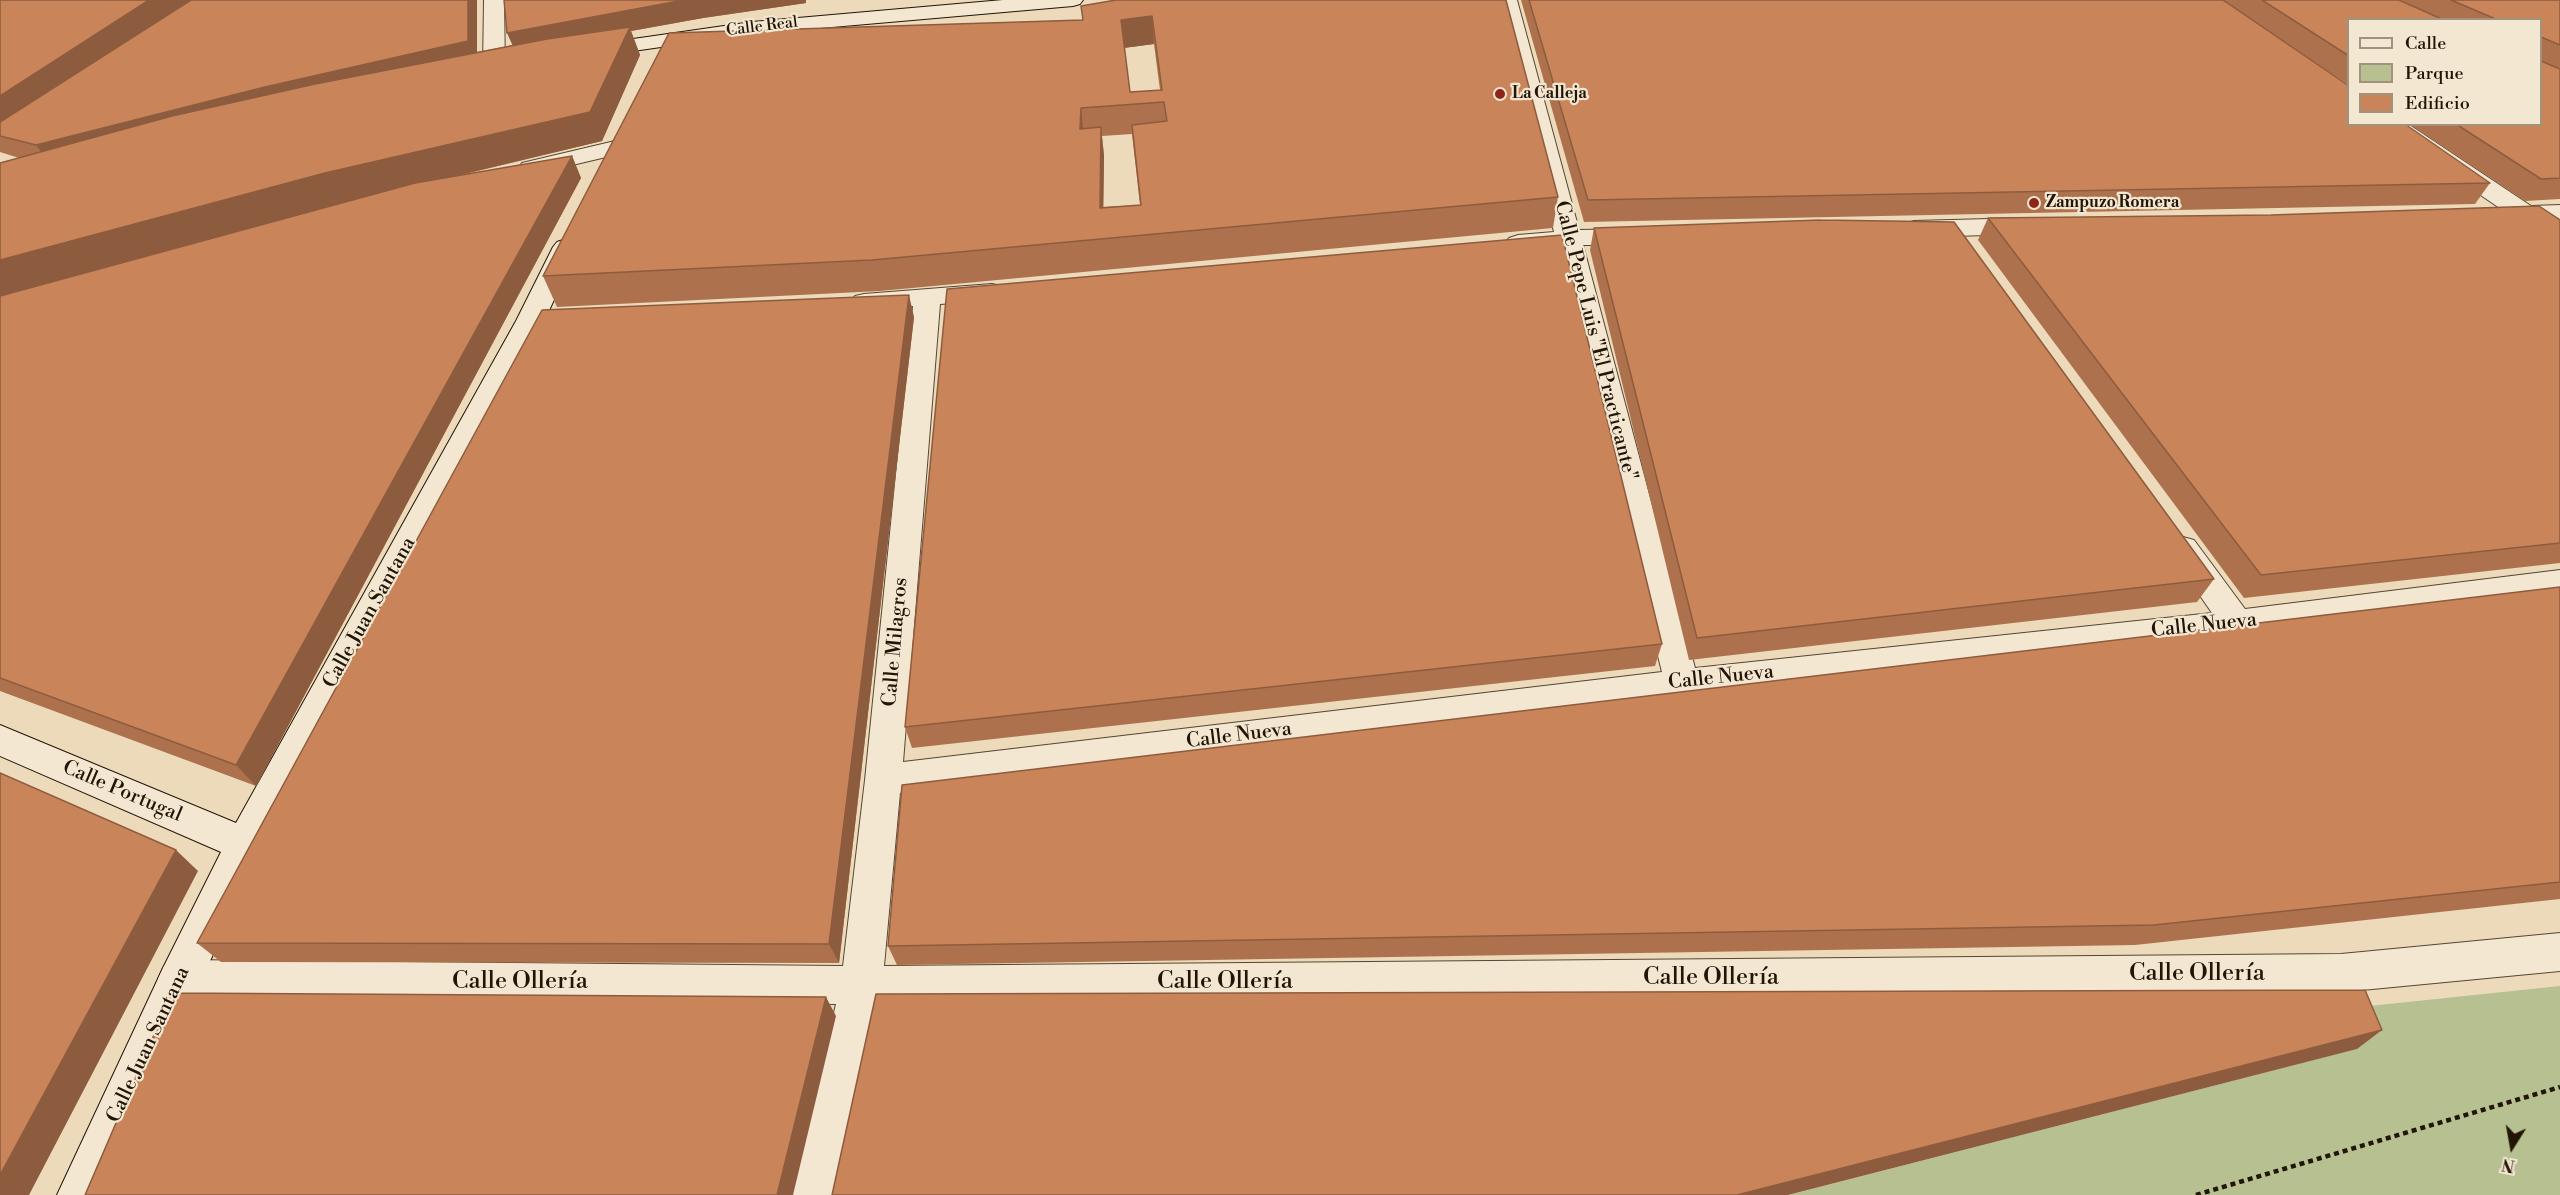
<!DOCTYPE html>
<html>
<head>
<meta charset="utf-8">
<style>
	body { margin:0 }
	#map { position:relative; width:2560px; height:1195px; overflow:hidden; background:#ecdaba; font-family:"Libre Bodoni",serif }
	canvas { display:block }
	.legend { position:absolute; left:2347px; top:18px; width:195px; height:108px; box-sizing:border-box; background:#f3e7d2; border:2px solid #9f9380; margin:0; padding:8px 10px; list-style:none; font-size:18px; color:#221506 }
	.legend li { display:flex; align-items:center; gap:12px; height:30px }
	.legend b { width:30px; border:2px solid #9f9380 }
	.north { position:absolute; left:2482px; top:1117px; width:60px; height:60px; -webkit-text-stroke:4px #f3e7d2; paint-order:stroke; rotate:191deg; font-size:16px; font-weight:700; line-height:24px; text-align:center; color:#221506 }
	.north::after { content:''; display:block; margin:auto; width:21px; height:27px; background:#221506; clip-path:polygon(50% 0,100% 100%,50% 72%,0 100%) }
</style>
</head>
<body>
<div id="map">
<canvas width="2560" height="1195"></canvas>
<ul class="legend">
<li><b style="height:8px;background:#f3e7d2"></b>Calle</li>
<li><b style="height:16px;background:#b6c091"></b>Parque</li>
<li><b style="height:16px;background:#c9845a"></b>Edificio</li>
</ul>
<div class="north">N</div>
</div>
<script>
const context = document.querySelector('canvas').getContext('2d');
context.lineJoin = 'round';
function fill(path, color) {
  context.fillStyle = color;
  context.fill(path, 'evenodd');
}
function toPath(rows) {
  const path = new Path2D();
  for (const r of rows) {
    path.moveTo(r[0], r[1]);
    for (let i = 2; i < r.length; i += 2) path.lineTo(r[i], r[i + 1]);
  }
  return path;
}
function strokePath(path, color, width, dash) {
  context.strokeStyle = color;
  context.lineWidth = width;
  context.lineCap = dash ? 'butt' : 'round';
  context.setLineDash(dash || []);
  context.stroke(path);
}
function label(font, color, halo, rows, align = 'center') {
  context.font = font + ' "Libre Bodoni",serif';
  context.lineWidth = 4.5;
  context.setLineDash([]);
  context.textBaseline = 'middle';
  context.strokeStyle = halo;
  context.fillStyle = color;
  for (const [text, x, y, turn = 0] of rows) {
    context.save();
    context.translate(x, y);
    context.rotate((+turn || 0) * Math.PI / 180);
    context.textAlign = isNaN(turn) ? turn : align;
    if (halo) context.strokeText(text, 0, 0);
    context.fillText(text, 0, 0);
    context.restore();
  }
}
fill(toPath([
	[2560,986,2560,1195,1789,1195,2356,1049,2341,1009]
]), '#b6c091');
const street = toPath([
	[484,0,504,0,505,68,502,73,494,75,486,73,483,68,484,0],
	[1497,0,1517,0,1579,230,1637,229,1646,232,1650,237,1646,242,1637,245,1583,245,1695,668,2212,613,2167,548,2172,540,2183,537,2194,540,2245,609,2560,570,2560,594,2237,636,1682,697,900,793,884,966,2341,954,2560,933,2560,971,2341,992,878,1004,838,1195,792,1195,836,1004,179,998,164,992,158,979,164,966,179,960,843,966,865,780,913,306,864,310,855,308,851,302,855,296,864,294,992,284,1001,286,1005,292,1001,298,992,300,940,304,903,762,1662,672,1557,247,1518,251,1509,248,1505,243,1509,238,1518,235,1554,232,1497,0],
	[2381,124,2408,124,2531,206,2560,205,2560,219,2551,220,2560,226,2560,245,2551,242,2520,222,2496,220,2493,215,2496,210,2501,209,2384,129,2381,124],
	[615,141,623,143,627,148,623,153,530,175,522,173,518,168,522,163,615,141],
	[2027,218,2036,221,2040,226,2036,231,2027,234,1914,237,1905,234,1901,229,1905,224,1914,221,2027,218]
]);
const secondary = toPath([
	[1003,0,1083,0,1080,4,1073,6,752,34,591,57,583,56,580,51,583,46,591,45,752,22,1003,0],
	[566,239,575,242,579,247,544,321,259,854,103,1195,57,1195,164,966,221,852,0,756,0,725,236,823,516,321,553,247,557,242,566,239]
]);
strokePath(street, '#544633', 2);
strokePath(secondary, '#221506', 2);
strokePath(toPath([
	[2196,1195,2560,1087]
]), '#221506', 4.5, [5, 4]);
fill(street, '#f3e7d2');
fill(secondary, '#f3e7d2');
fill(toPath([
	[0,0,477,0,477,52,513,45,504,0,806,0,806,3,703,18,631,31,640,55,602,141,457,176,572,156,581,178,256,786,0,691,0,163,19,158,0,152],
	[1116,0,1558,197,1553,228,880,291,557,307,543,276,1082,20],
	[1154,44,1160,90,1130,92,1124,48],
	[1132,134,1140,205,1103,207,1104,156,1102,136],
	[1521,0,2560,0,2560,199,2525,201,2409,124,2541,124,2541,20,2349,20,2349,85,2289,46,2490,183,2475,204,1584,222],
	[1988,218,2560,220,2560,563,2244,598,1978,240],
	[1594,228,2214,579,2197,602,1689,660,1590,250],
	[914,317,839,963,221,962,197,943],
	[2560,587,2560,899,2135,945,897,965,888,946],
	[1662,644,1655,666,912,748,905,727]
]), '#ad724d');
fill(toPath([
	[149,0,194,0,0,127,0,96],
	[468,0,477,0,477,62,52,166,36,145],
	[684,0,806,0,806,3,703,18,631,31,640,55,602,141,342,203,0,297,0,260,516,53,507,33],
	[1152,16,1154,44,1123,48,1121,20],
	[1081,108,1084,138,1080,129],
	[1101,127,1104,156,1103,238,1100,208],
	[572,156,581,178,256,786,236,765],
	[909,295,914,317,839,963,829,944],
	[176,850,198,871,29,1195,0,1195,0,1175],
	[826,997,836,1016,793,1195,777,1195],
	[2382,1030,2357,1049,1788,1195,1737,1195]
]), '#8d5c3f');
const building = toPath([
	[0,0,149,0,0,96,0,0],
	[191,0,468,0,468,41,265,87,36,145,0,136,0,122,191,0],
	[504,0,684,0,507,33,504,0],
	[1116,0,1506,0,1558,197,872,260,543,276,669,33,1083,20,1081,6,1116,0],
	[1152,16,1162,90,1130,92,1121,20,1152,16],
	[1164,102,1167,121,1132,125,1141,205,1100,208,1101,127,1080,129,1081,108,1164,102],
	[1529,0,2223,0,2349,86,2349,124,2405,124,2490,183,1588,200,1529,0],
	[2262,0,2399,0,2444,20,2349,20,2349,56,2262,0],
	[2451,0,2560,0,2560,45,2541,37,2541,20,2498,20,2451,0],
	[630,27,590,112,325,173,0,260,0,163,172,116,315,84,547,39,630,27],
	[2541,61,2560,69,2560,178,2541,179,2456,124,2541,124,2541,61],
	[572,156,236,765,0,678,0,296,415,183,572,156],
	[2539,206,2560,220,2560,543,2261,575,1988,218,2271,215,2539,206],
	[1820,220,1954,222,2214,579,1697,638,1594,228,1820,220],
	[1562,235,1662,644,905,727,947,289,1562,235],
	[909,295,829,944,197,943,542,310,909,295],
	[2560,587,2560,882,2154,925,888,946,902,785,2560,587],
	[0,773,176,850,0,1175,0,773],
	[2365,990,2382,1030,1737,1195,832,1195,876,994,2365,990],
	[172,993,826,997,777,1195,85,1195,172,993]
]);
fill(building, '#c9845a');
strokePath(building, '#8d5c3f', 1.5);
for (const [x, y, r, color] of [
	[1500,94,6,"#8f2418"],
	[2034,203,6,"#8f2418"]
]) {
  const dot = new Path2D();
  dot.arc(x, y, r, 0, 2 * Math.PI);
  context.fillStyle = color;
  context.fill(dot);
  strokePath(dot, '#f3e7d2', 2);
}
label('16px', '#221506', '#f3e7d2', [
	["Calle Real",762,27,-7]
]);
label('bold 16px', '#221506', '#f3e7d2', [
	["La Calleja",1512,94],
	["Zampuzo Romera",2046,203]
], 'left');
label('20px', '#221506', '#f3e7d2', [
	["Calle Pepe Luis \"El Practicante\"",1595,341,76],
	["Calle Juan Santana",370,613,-61],
	["Calle Nueva",2204,626,-6],
	["Calle Milagros",896,642,-85],
	["Calle Nueva",1721,678,-6],
	["Calle Nueva",1239,736,-7],
	["Calle Portugal",122,792,23],
	["Calle Juan Santana",149,1045,-65]
]);
label('24px', '#221506', '#f3e7d2', [
	["Calle Ollería",2197,974],
	["Calle Ollería",1711,978],
	["Calle Ollería",520,982],
	["Calle Ollería",1225,982]
]);
</script>
</body>
</html>
